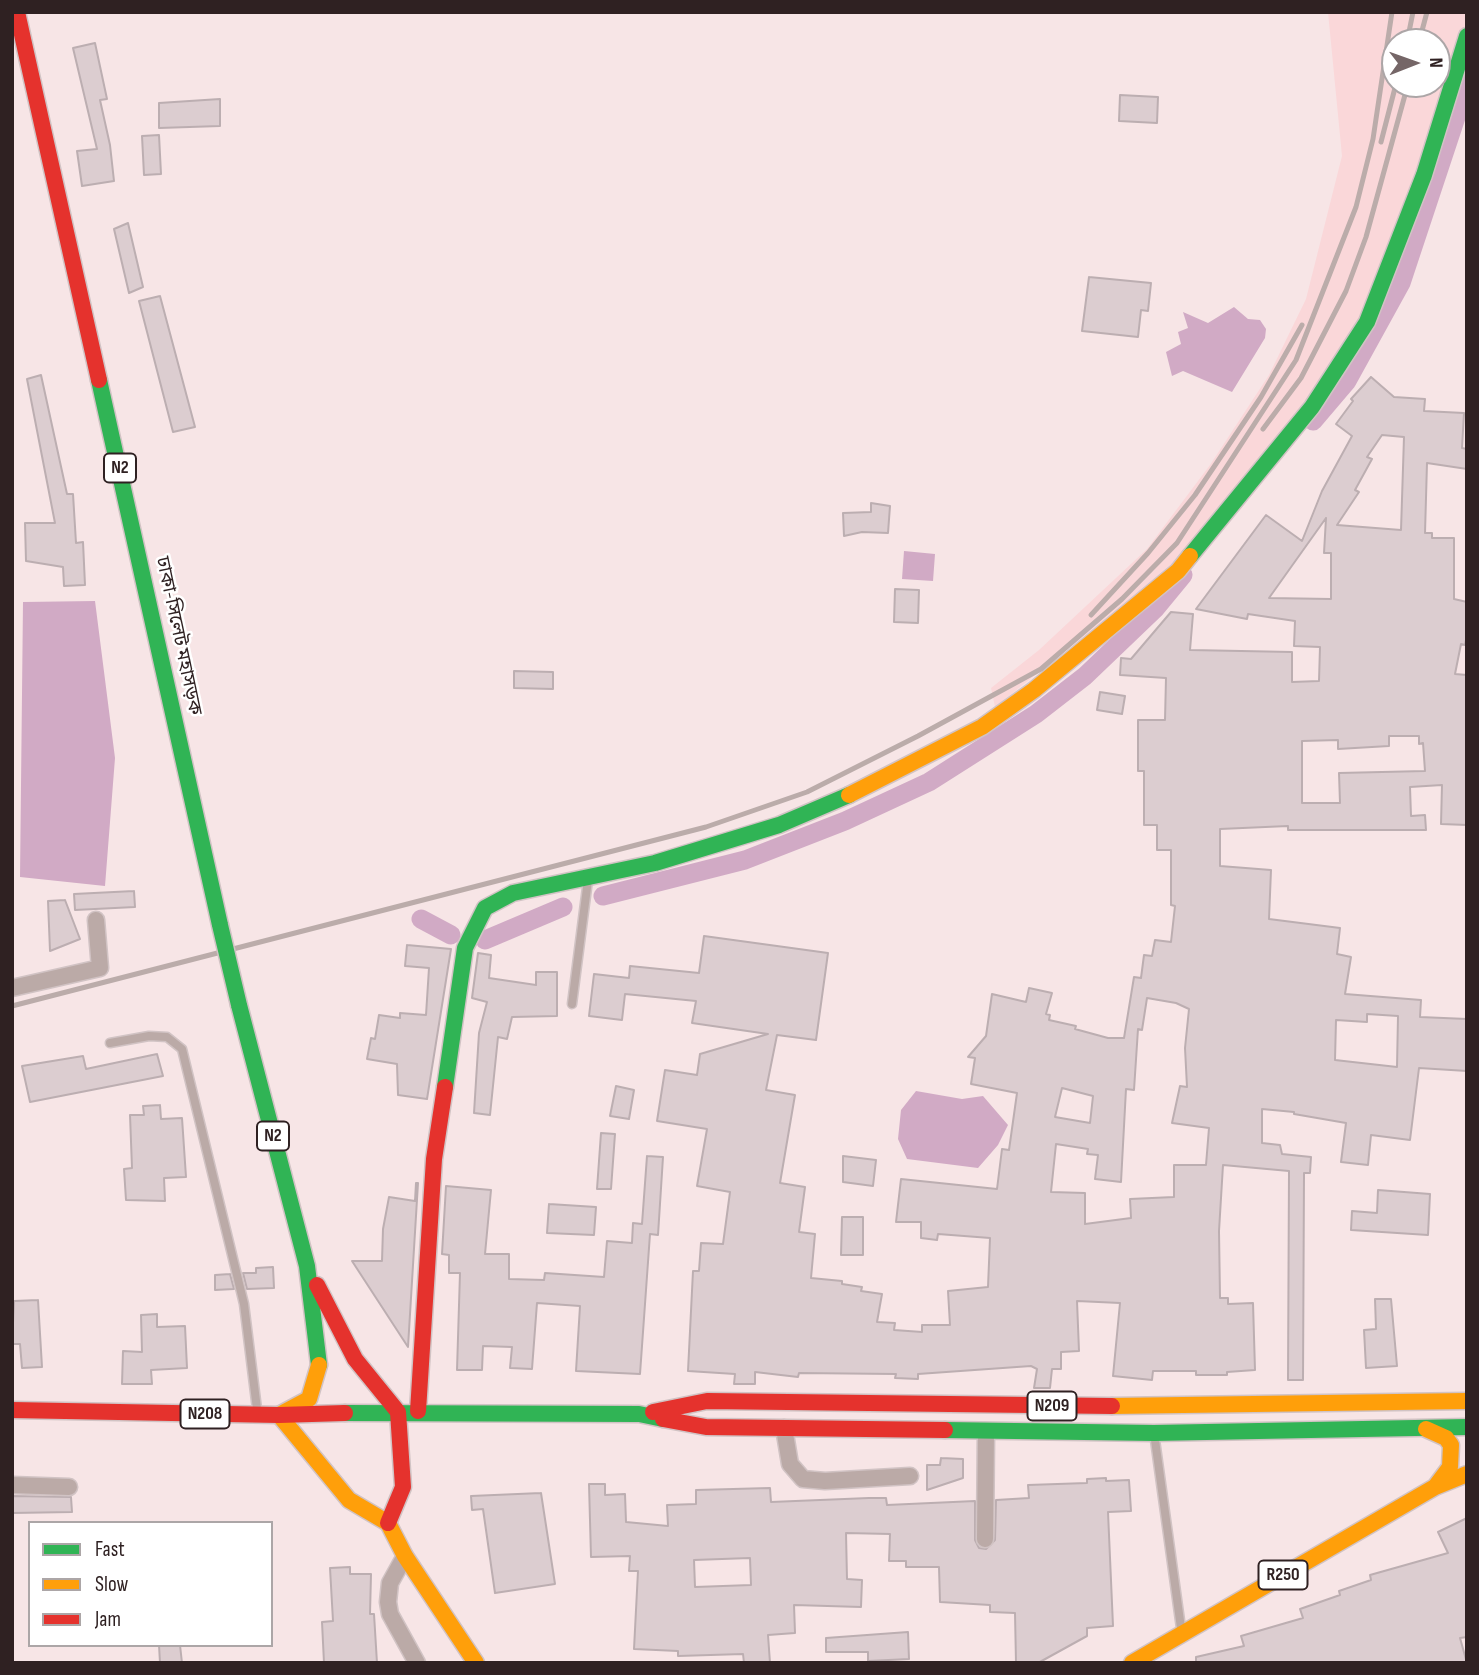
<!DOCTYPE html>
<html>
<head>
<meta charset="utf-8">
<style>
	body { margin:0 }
	#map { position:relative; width:1479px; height:1675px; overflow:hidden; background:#f7e5e6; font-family:"Sofia Sans Condensed",sans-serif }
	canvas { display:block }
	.frame { position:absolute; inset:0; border:14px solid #2f2122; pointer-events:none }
	.legend { position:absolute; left:28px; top:1521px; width:245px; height:126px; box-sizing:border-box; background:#fff; border:2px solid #aca6a7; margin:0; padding:9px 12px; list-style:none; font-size:21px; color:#2f2122 }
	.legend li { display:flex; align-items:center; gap:14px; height:35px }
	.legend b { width:35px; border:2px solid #aca6a7 }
	.north { position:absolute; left:1381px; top:28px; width:70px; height:70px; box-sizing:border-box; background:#fff; border:2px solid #aca6a7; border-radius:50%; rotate:89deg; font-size:19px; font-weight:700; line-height:28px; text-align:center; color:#2f2122 }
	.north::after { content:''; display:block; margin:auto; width:24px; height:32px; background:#756667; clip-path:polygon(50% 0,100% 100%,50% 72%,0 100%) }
</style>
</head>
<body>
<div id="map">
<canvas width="1479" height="1675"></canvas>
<div class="frame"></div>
<ul class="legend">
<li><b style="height:9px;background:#30b455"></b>Fast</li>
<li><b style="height:9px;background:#ff9f0a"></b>Slow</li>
<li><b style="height:9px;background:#e5322d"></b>Jam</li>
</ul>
<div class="north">N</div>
</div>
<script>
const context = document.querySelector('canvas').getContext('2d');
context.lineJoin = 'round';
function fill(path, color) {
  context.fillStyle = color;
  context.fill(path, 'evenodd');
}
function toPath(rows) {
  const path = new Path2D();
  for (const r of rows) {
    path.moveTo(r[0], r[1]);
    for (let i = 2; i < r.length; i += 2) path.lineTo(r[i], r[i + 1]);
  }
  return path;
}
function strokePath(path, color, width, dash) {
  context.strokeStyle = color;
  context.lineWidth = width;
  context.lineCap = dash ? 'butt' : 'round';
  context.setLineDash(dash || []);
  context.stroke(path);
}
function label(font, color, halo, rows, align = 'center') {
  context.font = font + ' "Sofia Sans Condensed","Noto Sans Bengali",sans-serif';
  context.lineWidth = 5;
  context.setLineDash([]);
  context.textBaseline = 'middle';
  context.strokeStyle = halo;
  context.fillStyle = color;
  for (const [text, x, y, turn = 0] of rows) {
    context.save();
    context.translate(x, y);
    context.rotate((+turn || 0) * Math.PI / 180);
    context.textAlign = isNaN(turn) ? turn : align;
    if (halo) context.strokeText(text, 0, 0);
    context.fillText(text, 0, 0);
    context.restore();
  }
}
fill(toPath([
	[1328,12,1467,12,1467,33,1361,316,1318,388,1169,569,995,707,991,688,1039,650,1147,549,1210,465,1269,375,1306,299,1342,156],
	[1395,42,1437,42,1437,84,1395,84]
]), '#fad7d9');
fill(toPath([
	[1234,307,1248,319,1260,320,1266,329,1265,338,1232,392,1183,371,1172,376,1166,352,1181,344,1178,332,1188,328,1183,312,1208,323],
	[904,551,935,554,933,581,902,579],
	[95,601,115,758,105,886,20,877,23,602],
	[916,1091,962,1099,983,1096,1008,1125,998,1145,978,1168,907,1159,898,1139,901,1110]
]), '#d1aac5');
strokePath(toPath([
	[1313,421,1347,381,1401,283,1467,84],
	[603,896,745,860,845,821,929,782,1036,714,1085,676,1155,609,1183,575],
	[421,919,451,935],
	[485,940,563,907]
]), '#d1aac5', 19);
const building = toPath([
	[95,43,107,99,100,100,110,145,114,181,82,186,77,151,97,149,73,48,95,43],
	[1120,95,1158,97,1157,123,1119,121,1120,95],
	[220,99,220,126,159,128,159,103,220,99],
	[159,135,161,174,144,175,142,136,159,135],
	[128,223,143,287,129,293,114,229,128,223],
	[1089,277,1151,283,1148,311,1141,310,1138,337,1082,331,1089,277],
	[160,296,195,427,173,432,139,301,160,296],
	[41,375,67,494,73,494,76,543,83,542,85,585,64,586,63,567,26,561,25,523,55,523,27,379,41,375],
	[1371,377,1394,397,1425,399,1424,411,1464,413,1462,448,1467,449,1467,469,1427,463,1425,533,1432,533,1432,538,1454,538,1454,599,1467,602,1467,635,1465,645,1461,644,1455,674,1467,675,1467,825,1441,824,1442,785,1410,787,1411,816,1425,815,1426,830,1288,830,1288,826,1220,829,1220,866,1271,870,1269,919,1340,928,1337,954,1351,957,1345,994,1421,1000,1420,1017,1467,1019,1467,1071,1419,1068,1410,1140,1371,1135,1368,1165,1341,1162,1346,1123,1294,1114,1294,1112,1262,1109,1262,1143,1280,1145,1282,1154,1311,1157,1310,1173,1304,1173,1303,1380,1288,1380,1289,1171,1223,1165,1219,1231,1220,1298,1228,1298,1228,1304,1253,1303,1255,1370,1227,1372,1227,1375,1196,1375,1196,1371,1153,1371,1152,1380,1113,1376,1120,1303,1077,1301,1079,1351,1061,1352,1061,1369,1052,1369,1050,1388,1034,1388,1037,1369,1031,1366,918,1374,918,1379,895,1378,896,1374,799,1373,798,1377,755,1372,755,1384,734,1384,735,1374,688,1371,693,1271,699,1271,701,1243,723,1244,730,1192,697,1186,707,1129,657,1121,665,1070,697,1075,700,1054,768,1034,692,1023,696,1001,625,994,622,1020,589,1016,594,974,629,978,630,966,699,973,704,936,828,953,816,1040,777,1035,766,1090,795,1095,780,1183,805,1187,799,1232,815,1234,811,1278,842,1281,842,1284,862,1287,861,1291,882,1294,877,1322,895,1323,894,1330,922,1332,922,1325,950,1325,948,1291,988,1287,990,1238,938,1234,937,1240,921,1238,921,1222,896,1222,901,1179,997,1189,1002,1149,1009,1150,1017,1093,971,1084,975,1058,968,1057,986,1036,992,994,1026,1002,1029,988,1052,993,1046,1014,1050,1015,1049,1020,1076,1026,1075,1029,1108,1038,1124,1038,1134,977,1141,978,1144,955,1152,956,1155,940,1171,942,1175,906,1171,905,1171,850,1157,850,1157,825,1144,825,1144,771,1138,771,1138,720,1165,720,1166,678,1120,675,1121,658,1131,659,1171,612,1193,614,1190,650,1292,652,1292,682,1319,681,1320,647,1294,646,1295,621,1248,614,1247,619,1196,609,1266,515,1302,541,1322,491,1352,436,1336,424,1353,401,1351,399,1371,377],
	[1382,435,1404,437,1401,530,1337,525,1359,492,1355,490,1372,459,1367,457,1382,435],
	[1326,518,1324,553,1331,553,1331,599,1269,598,1326,518],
	[1389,736,1419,736,1419,744,1423,743,1425,771,1339,773,1340,803,1302,803,1302,741,1338,740,1338,749,1389,746,1389,736],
	[1147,998,1176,1003,1189,1009,1185,1048,1187,1087,1180,1086,1172,1123,1209,1128,1206,1165,1174,1165,1174,1197,1130,1199,1131,1218,1085,1224,1085,1193,1051,1192,1056,1144,1088,1149,1087,1154,1098,1155,1095,1179,1121,1182,1126,1089,1134,1090,1138,1029,1142,1030,1147,998],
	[1367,1014,1398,1016,1397,1067,1335,1060,1336,1020,1367,1022,1367,1014],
	[1062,1088,1093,1096,1090,1123,1055,1117,1062,1088],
	[871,503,890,506,888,533,862,532,844,536,843,513,871,512,871,503],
	[895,589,919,590,918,623,894,622,895,589],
	[514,671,553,672,553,689,514,688,514,671],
	[1100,692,1125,696,1122,714,1097,710,1100,692],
	[134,891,135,907,75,910,74,894,134,891],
	[65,900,80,939,50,951,48,901,65,900],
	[407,945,451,949,427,1099,398,1095,397,1064,367,1059,371,1038,375,1039,379,1015,400,1018,400,1013,426,1015,429,968,405,966,407,945],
	[478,953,491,955,489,978,536,985,536,972,557,972,557,1016,512,1017,507,1039,498,1037,490,1115,474,1113,479,1033,487,1002,472,998,478,953],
	[157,1054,163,1076,30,1102,22,1066,83,1056,86,1069,157,1054],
	[616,1086,634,1090,629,1119,610,1116,616,1086],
	[160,1105,161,1119,182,1118,186,1177,164,1178,165,1201,126,1200,124,1169,132,1168,130,1115,144,1115,143,1106,160,1105],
	[601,1133,615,1134,611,1189,597,1189,601,1133],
	[647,1156,663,1157,658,1235,650,1234,640,1374,576,1371,580,1306,537,1303,532,1369,510,1368,512,1347,483,1346,482,1370,457,1370,460,1273,449,1273,449,1255,442,1254,446,1186,491,1190,485,1254,509,1254,509,1279,544,1280,545,1273,604,1277,607,1241,632,1243,633,1223,642,1224,647,1156],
	[843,1156,876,1160,873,1186,843,1182,843,1156],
	[416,1183,418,1183,408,1347,352,1261,382,1261,383,1229,389,1197,415,1201,416,1183],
	[1378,1190,1430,1194,1428,1235,1351,1230,1352,1211,1377,1213,1378,1190],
	[549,1204,596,1207,594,1235,547,1233,549,1204],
	[842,1217,863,1217,863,1255,841,1255,842,1217],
	[273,1267,274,1288,247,1289,243,1273,256,1273,256,1268,273,1267],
	[230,1274,234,1289,215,1290,215,1275,230,1274],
	[1375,1299,1391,1299,1397,1366,1366,1368,1364,1330,1376,1329,1375,1299],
	[38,1300,42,1367,22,1368,20,1344,12,1344,14,1301,38,1300],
	[157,1314,157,1327,185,1326,187,1368,151,1370,152,1384,122,1384,123,1351,142,1352,141,1315,157,1314],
	[941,1458,963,1459,963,1478,927,1490,927,1465,940,1465,941,1458],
	[1106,1478,1106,1481,1129,1480,1131,1511,1108,1512,1113,1626,1087,1628,1087,1636,1038,1663,1016,1663,1015,1613,990,1612,990,1605,940,1602,939,1567,906,1567,906,1561,889,1561,890,1534,846,1533,847,1579,862,1580,861,1607,794,1605,795,1633,768,1635,770,1663,744,1663,743,1654,678,1656,678,1651,634,1649,638,1571,629,1571,630,1556,591,1557,589,1484,605,1484,605,1495,625,1494,626,1522,668,1526,667,1505,696,1504,696,1490,770,1488,771,1502,869,1498,886,1498,887,1505,975,1501,975,1540,979,1548,986,1549,995,1540,996,1500,1029,1498,1028,1485,1087,1483,1087,1479,1106,1478],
	[750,1558,751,1585,695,1587,694,1560,750,1558],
	[541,1493,555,1584,495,1593,483,1509,472,1510,471,1496,541,1493],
	[12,1496,71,1497,72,1512,12,1513,12,1496],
	[1467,1518,1467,1637,1460,1638,1467,1663,1196,1663,1196,1657,1244,1646,1241,1636,1303,1618,1300,1609,1340,1595,1339,1591,1371,1580,1370,1575,1448,1553,1438,1532,1467,1518],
	[350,1567,350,1574,371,1574,370,1614,374,1614,377,1663,324,1663,322,1622,333,1621,330,1568,350,1567],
	[908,1632,909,1659,868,1661,868,1652,826,1652,826,1638,908,1632],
	[159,1645,180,1645,182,1663,160,1663,159,1645]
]);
fill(building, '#dccdd0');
strokePath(building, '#bcaeb1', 2);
const lane = toPath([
	[572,1004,588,880],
	[110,1043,149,1036,167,1037,182,1049,244,1304,257,1409],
	[1155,1440,1181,1628]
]);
const street = toPath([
	[12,988,100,968,96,920],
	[784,1428,790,1464,803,1479,825,1481,910,1476],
	[12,1485,69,1487],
	[985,1539,986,1431],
	[405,1556,390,1583,388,1602,390,1614,417,1663]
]);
const fast = toPath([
	[99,380,220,925],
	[1190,556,1312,407,1367,322,1424,175,1467,36],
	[239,1005,307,1266,319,1365],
	[445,1087,465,948,485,908,513,893,655,863,779,825,849,795],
	[345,1413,639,1414,663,1419],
	[945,1430,1154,1433,1467,1427]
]);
const slow = toPath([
	[849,795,982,727,1034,690,1178,571,1190,556],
	[319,1365,309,1399,279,1415,349,1500,388,1523,405,1556,476,1663],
	[1112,1406,1467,1401],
	[1426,1429,1446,1438,1451,1445,1450,1467,1435,1487],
	[1132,1663,1435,1487,1467,1474]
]);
const jam = toPath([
	[17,12,99,380],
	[317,1285,355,1359,398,1412,403,1487,388,1523],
	[12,1410,279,1415,345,1413],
	[418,1411,434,1159,445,1087],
	[653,1412,707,1401,1112,1406],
	[663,1419,706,1427,945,1430]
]);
strokePath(lane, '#d1c3c4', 11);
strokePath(street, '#d1c3c4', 19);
strokePath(fast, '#d1c3c4', 19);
strokePath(slow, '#d1c3c4', 19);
strokePath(jam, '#d1c3c4', 19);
strokePath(lane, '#bbaaa7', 8);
strokePath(street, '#bbaaa7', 16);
strokePath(fast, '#30b455', 16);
strokePath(slow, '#ff9f0a', 16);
strokePath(jam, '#e5322d', 16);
strokePath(toPath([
	[1407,42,1413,12],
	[1419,42,1427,12],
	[1381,142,1396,84],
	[1263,429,1301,378,1346,291,1366,237,1408,84],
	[1091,615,1148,553,1195,495,1261,397,1302,325],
	[12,1006,706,827,807,792,918,736,1041,669,1122,599,1177,543,1296,360,1356,207,1373,139,1392,12]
]), '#bbacaa', 5);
const fastBridge = toPath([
	[220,925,239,1005]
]);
strokePath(fastBridge, '#d1c3c4', 19, []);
strokePath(fastBridge, '#30b455', 16);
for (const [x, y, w] of [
	[120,468,32],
	[273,1136,32],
	[1052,1406,49],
	[205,1414,49],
	[1283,1575,49]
]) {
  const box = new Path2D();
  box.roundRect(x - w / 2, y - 14.5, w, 29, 5);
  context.fillStyle = '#fff';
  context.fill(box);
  strokePath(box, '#2f2122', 2);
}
label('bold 18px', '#2f2122', null, [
	["N2",120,468],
	["N2",273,1136],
	["N209",1052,1406],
	["N208",205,1414],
	["R250",1283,1575]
]);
label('19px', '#2f2122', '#fff', [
	["ঢাকা-সিলেট মহাসড়ক",178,636,78]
]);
</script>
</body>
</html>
